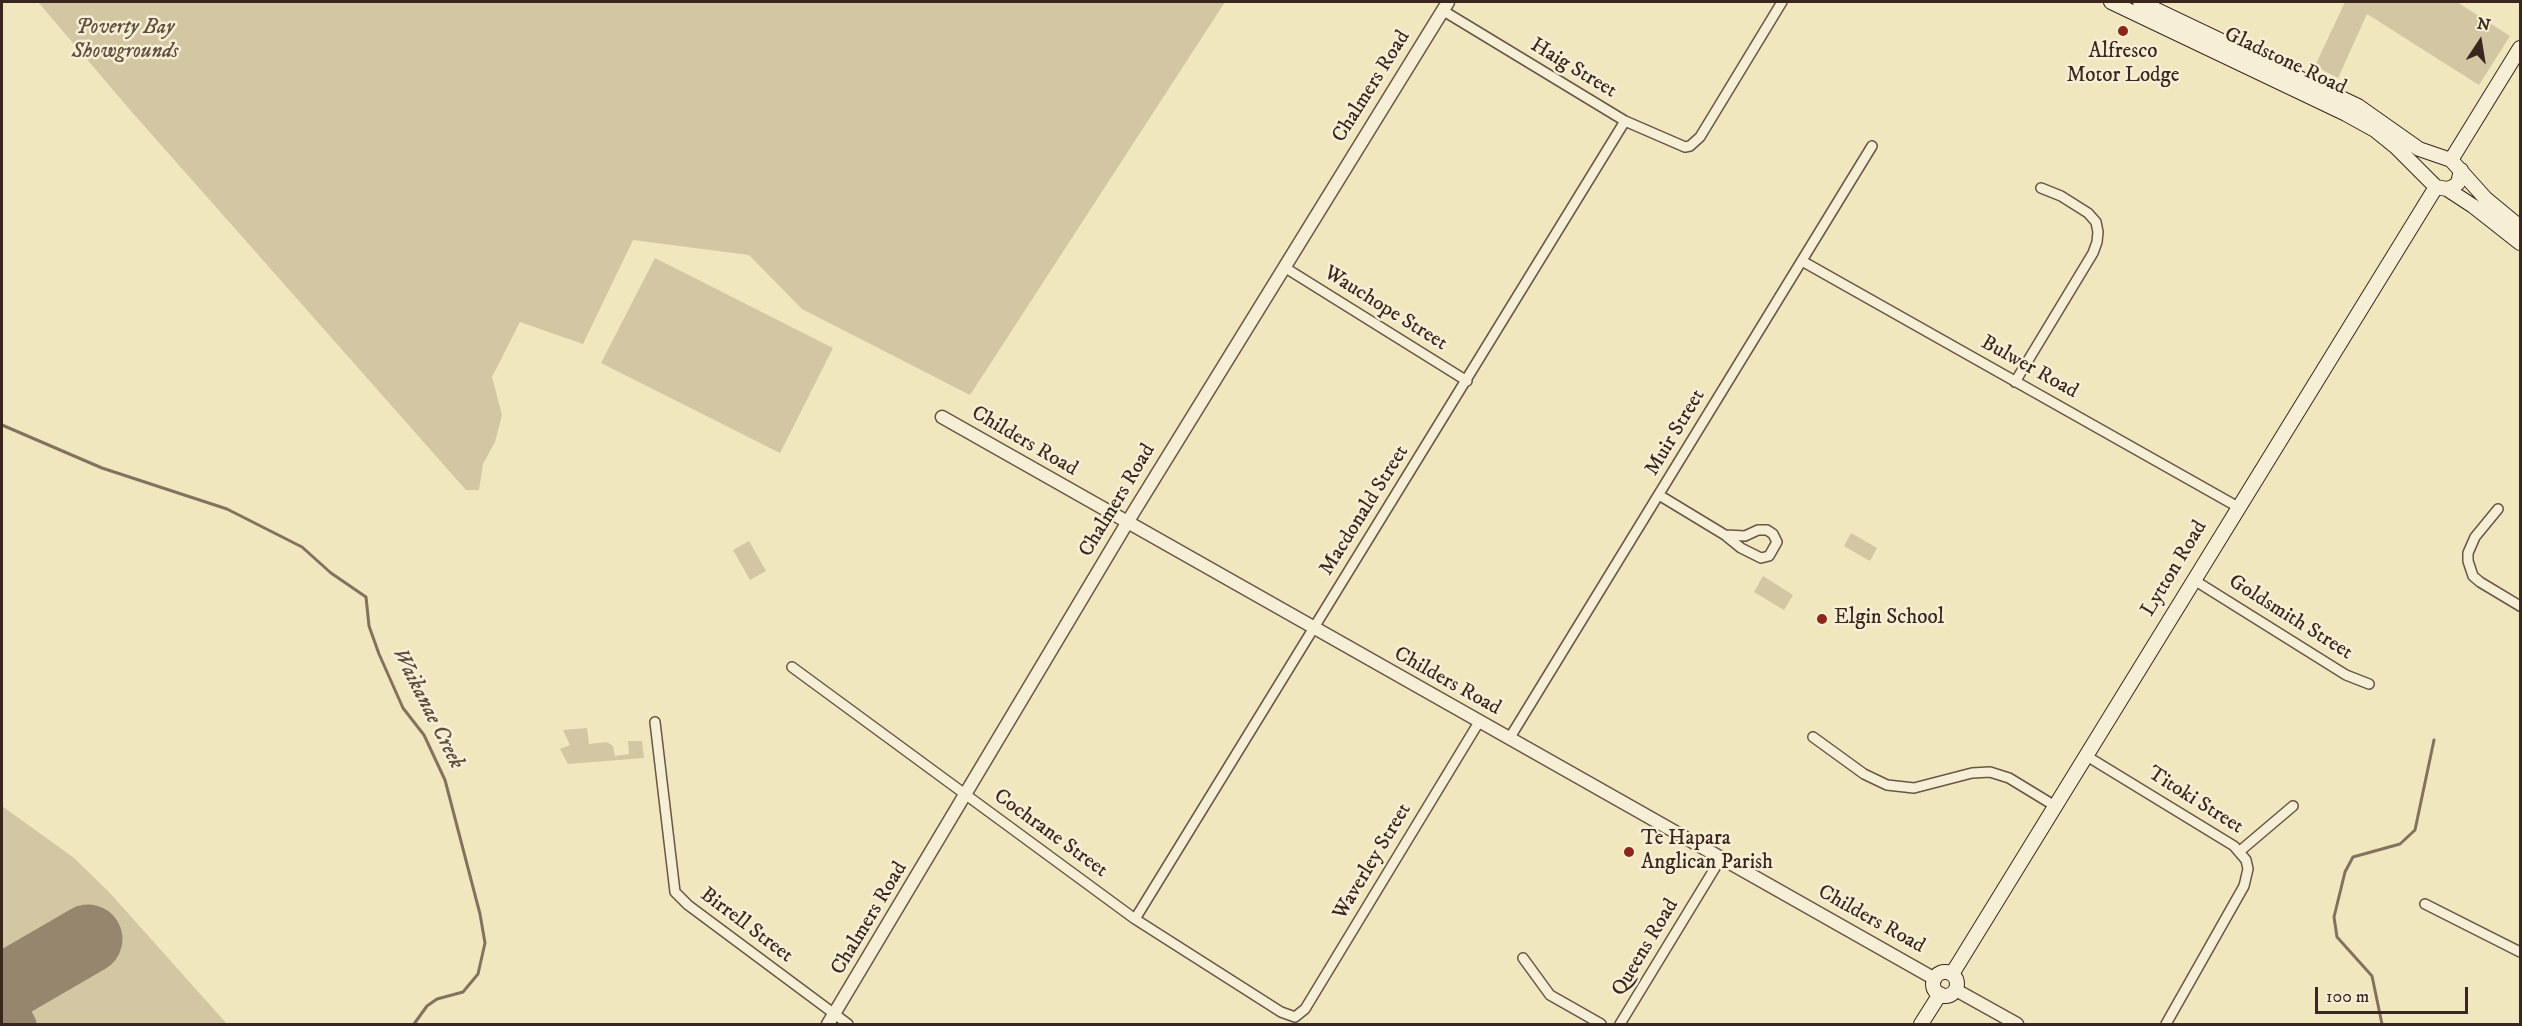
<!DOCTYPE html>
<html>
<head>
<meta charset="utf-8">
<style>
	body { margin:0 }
	#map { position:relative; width:2522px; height:1026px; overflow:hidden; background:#f1e7bf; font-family:"IM FELL DW Pica",serif }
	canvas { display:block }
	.frame { position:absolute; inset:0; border:3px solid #3a261d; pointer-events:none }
	.north { position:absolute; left:2450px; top:12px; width:60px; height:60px; -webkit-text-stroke:4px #f6efd5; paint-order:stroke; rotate:12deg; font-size:16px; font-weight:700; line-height:24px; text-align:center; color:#3a261d }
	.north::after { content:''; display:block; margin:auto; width:21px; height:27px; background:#3a261d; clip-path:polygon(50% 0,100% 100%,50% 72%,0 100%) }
	.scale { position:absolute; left:2315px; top:987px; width:153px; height:27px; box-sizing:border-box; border:3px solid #3a261d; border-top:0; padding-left:8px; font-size:18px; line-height:21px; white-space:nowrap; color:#3a261d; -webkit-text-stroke:4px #f6efd5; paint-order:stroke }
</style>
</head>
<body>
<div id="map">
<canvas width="2522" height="1026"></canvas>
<div class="frame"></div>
<div class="north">N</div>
<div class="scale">100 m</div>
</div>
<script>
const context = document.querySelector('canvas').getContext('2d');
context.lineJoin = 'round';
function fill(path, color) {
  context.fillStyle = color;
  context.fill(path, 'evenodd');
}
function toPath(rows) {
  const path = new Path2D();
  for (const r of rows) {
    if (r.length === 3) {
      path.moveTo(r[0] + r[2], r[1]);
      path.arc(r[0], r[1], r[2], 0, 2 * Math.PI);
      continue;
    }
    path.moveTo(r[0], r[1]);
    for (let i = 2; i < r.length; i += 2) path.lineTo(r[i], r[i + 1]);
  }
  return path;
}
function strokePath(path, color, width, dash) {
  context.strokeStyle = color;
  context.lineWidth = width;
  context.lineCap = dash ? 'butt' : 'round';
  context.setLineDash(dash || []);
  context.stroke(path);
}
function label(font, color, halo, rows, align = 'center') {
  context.font = font + ' "IM FELL DW Pica",serif';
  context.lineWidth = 5;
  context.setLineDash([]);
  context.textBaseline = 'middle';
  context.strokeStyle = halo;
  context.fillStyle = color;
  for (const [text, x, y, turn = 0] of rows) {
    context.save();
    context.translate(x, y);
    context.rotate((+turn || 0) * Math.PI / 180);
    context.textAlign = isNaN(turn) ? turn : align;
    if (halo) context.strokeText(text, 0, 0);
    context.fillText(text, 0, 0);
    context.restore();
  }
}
fill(toPath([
	[38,2,1225,2,970,395,802,309,749,255,633,240,583,344,520,322,492,377,502,415,495,442,483,464,479,490,466,490,131,111],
	[2345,2,2457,2,2510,36,2479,85,2367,14,2338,78,2315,66],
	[655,258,833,348,780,453,601,363],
	[1851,533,1877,548,1870,561,1844,546],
	[749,541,766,571,750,580,733,550],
	[1763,576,1793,595,1784,610,1754,592],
	[587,728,589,744,607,742,613,746,615,756,629,754,628,741,642,741,644,758,568,764,560,749,570,745,563,730],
	[2,806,74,858,109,892,227,1024,2,1024]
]), '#d2c6a3');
strokePath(toPath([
	[2,425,102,468,227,509,302,547,331,573,366,597,369,626,379,654,403,708,424,735,445,780,480,914,485,943,478,974,463,992,437,999,427,1006,414,1024],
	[2382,1024,2372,976,2337,937,2334,917,2345,872,2353,857,2400,844,2415,830,2434,740]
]), '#83725d', 3);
strokePath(toPath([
	[4,988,23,1024]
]), '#96866e', 27);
strokePath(toPath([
	[2,989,88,939]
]), '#96866e', 69);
const minor = toPath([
	[1442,10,1625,121,1685,147,1690,146,1700,137,1782,2],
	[1802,261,2238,507],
	[1284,267,1467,381],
	[2015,382,2093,253,2097,242,2098,232,2096,222,2088,213,2061,196,2041,188],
	[1659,495,1725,535,1741,548,1761,558,1769,556,1777,542,1773,534,1767,530,1758,530,1745,536,1725,535],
	[2498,509,2475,537,2468,553,2468,561,2473,576,2480,582,2520,606],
	[2194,580,2346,675,2369,684],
	[792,667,1135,919,1281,1012,1295,1017,1305,1009,1479,722],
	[655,722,675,892,688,905,848,1024],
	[1813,737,1864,774,1887,785,1914,788,1972,773,1990,772,2009,778,2055,806],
	[1509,739,1872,146],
	[2085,755,2234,846,2246,860,2248,869,2244,886,2166,1024],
	[2240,851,2293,806],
	[2425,904,2520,952],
	[1135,919,1625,121],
	[1523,958,1550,995,1601,1024],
	[1620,1024,1721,858]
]);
const tertiary = toPath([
	[942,417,1935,979],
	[1956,990,2017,1024],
	[828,1024,1133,513,1448,2]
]);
const secondary = toPath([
	[2111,2,2346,114,2375,130,2396,147,2436,187,2447,189,2453,187,2458,183,2461,170],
	[2140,2,2358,106,2419,149,2451,160,2486,199,2520,227],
	[2451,160,2520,48],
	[2447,189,2473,206,2520,243],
	[1945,984,12],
	[1952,974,2436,187],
	[1921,1024,1940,994]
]);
strokePath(minor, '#685646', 12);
strokePath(tertiary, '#685646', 15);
strokePath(secondary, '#3a261d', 16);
strokePath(minor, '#f6efd5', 9);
strokePath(tertiary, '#f6efd5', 12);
strokePath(secondary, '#f6efd5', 14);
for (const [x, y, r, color] of [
	[2123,31,6,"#8f2418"],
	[1822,619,6,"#8f2418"],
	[1629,852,6,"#8f2418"]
]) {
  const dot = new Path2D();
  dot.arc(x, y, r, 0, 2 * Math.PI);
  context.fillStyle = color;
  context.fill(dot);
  strokePath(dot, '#f6efd5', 2);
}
label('italic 21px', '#604e3e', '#f6efd5', [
	["Poverty Bay",125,29],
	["Showgrounds",125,53]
]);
label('21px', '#3a261d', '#f6efd5', [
	["Alfresco",2123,53,"center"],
	["Motor Lodge",2123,77,"center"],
	["Elgin School",1834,619],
	["Te Hapara",1641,840],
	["Anglican Parish",1641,864]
], 'left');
label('21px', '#3a261d', '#f6efd5', [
	["Gladstone Road",2285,62,25],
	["Haig Street",1573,69,31],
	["Chalmers Road",1372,87,-58],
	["Wauchope Street",1385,309,32],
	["Bulwer Road",2029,368,29],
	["Muir Street",1676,433,-59],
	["Childers Road",1024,442,30],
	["Chalmers Road",1118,501,-59],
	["Macdonald Street",1365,511,-58],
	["Lytton Road",2175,569,-59],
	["Goldsmith Street",2290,618,32],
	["Childers Road",1447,682,29],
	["Titoki Street",2195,801,32],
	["Cochrane Street",1050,834,36],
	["Waverley Street",1373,862,-59],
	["Chalmers Road",870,919,-59],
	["Childers Road",1871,920,29],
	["Birrell Street",746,926,37],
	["Queens Road",1646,948,-59]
]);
label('italic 22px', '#5e4c3d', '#f6efd5', [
	["Waikanae Creek",427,709,63]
]);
</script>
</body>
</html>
